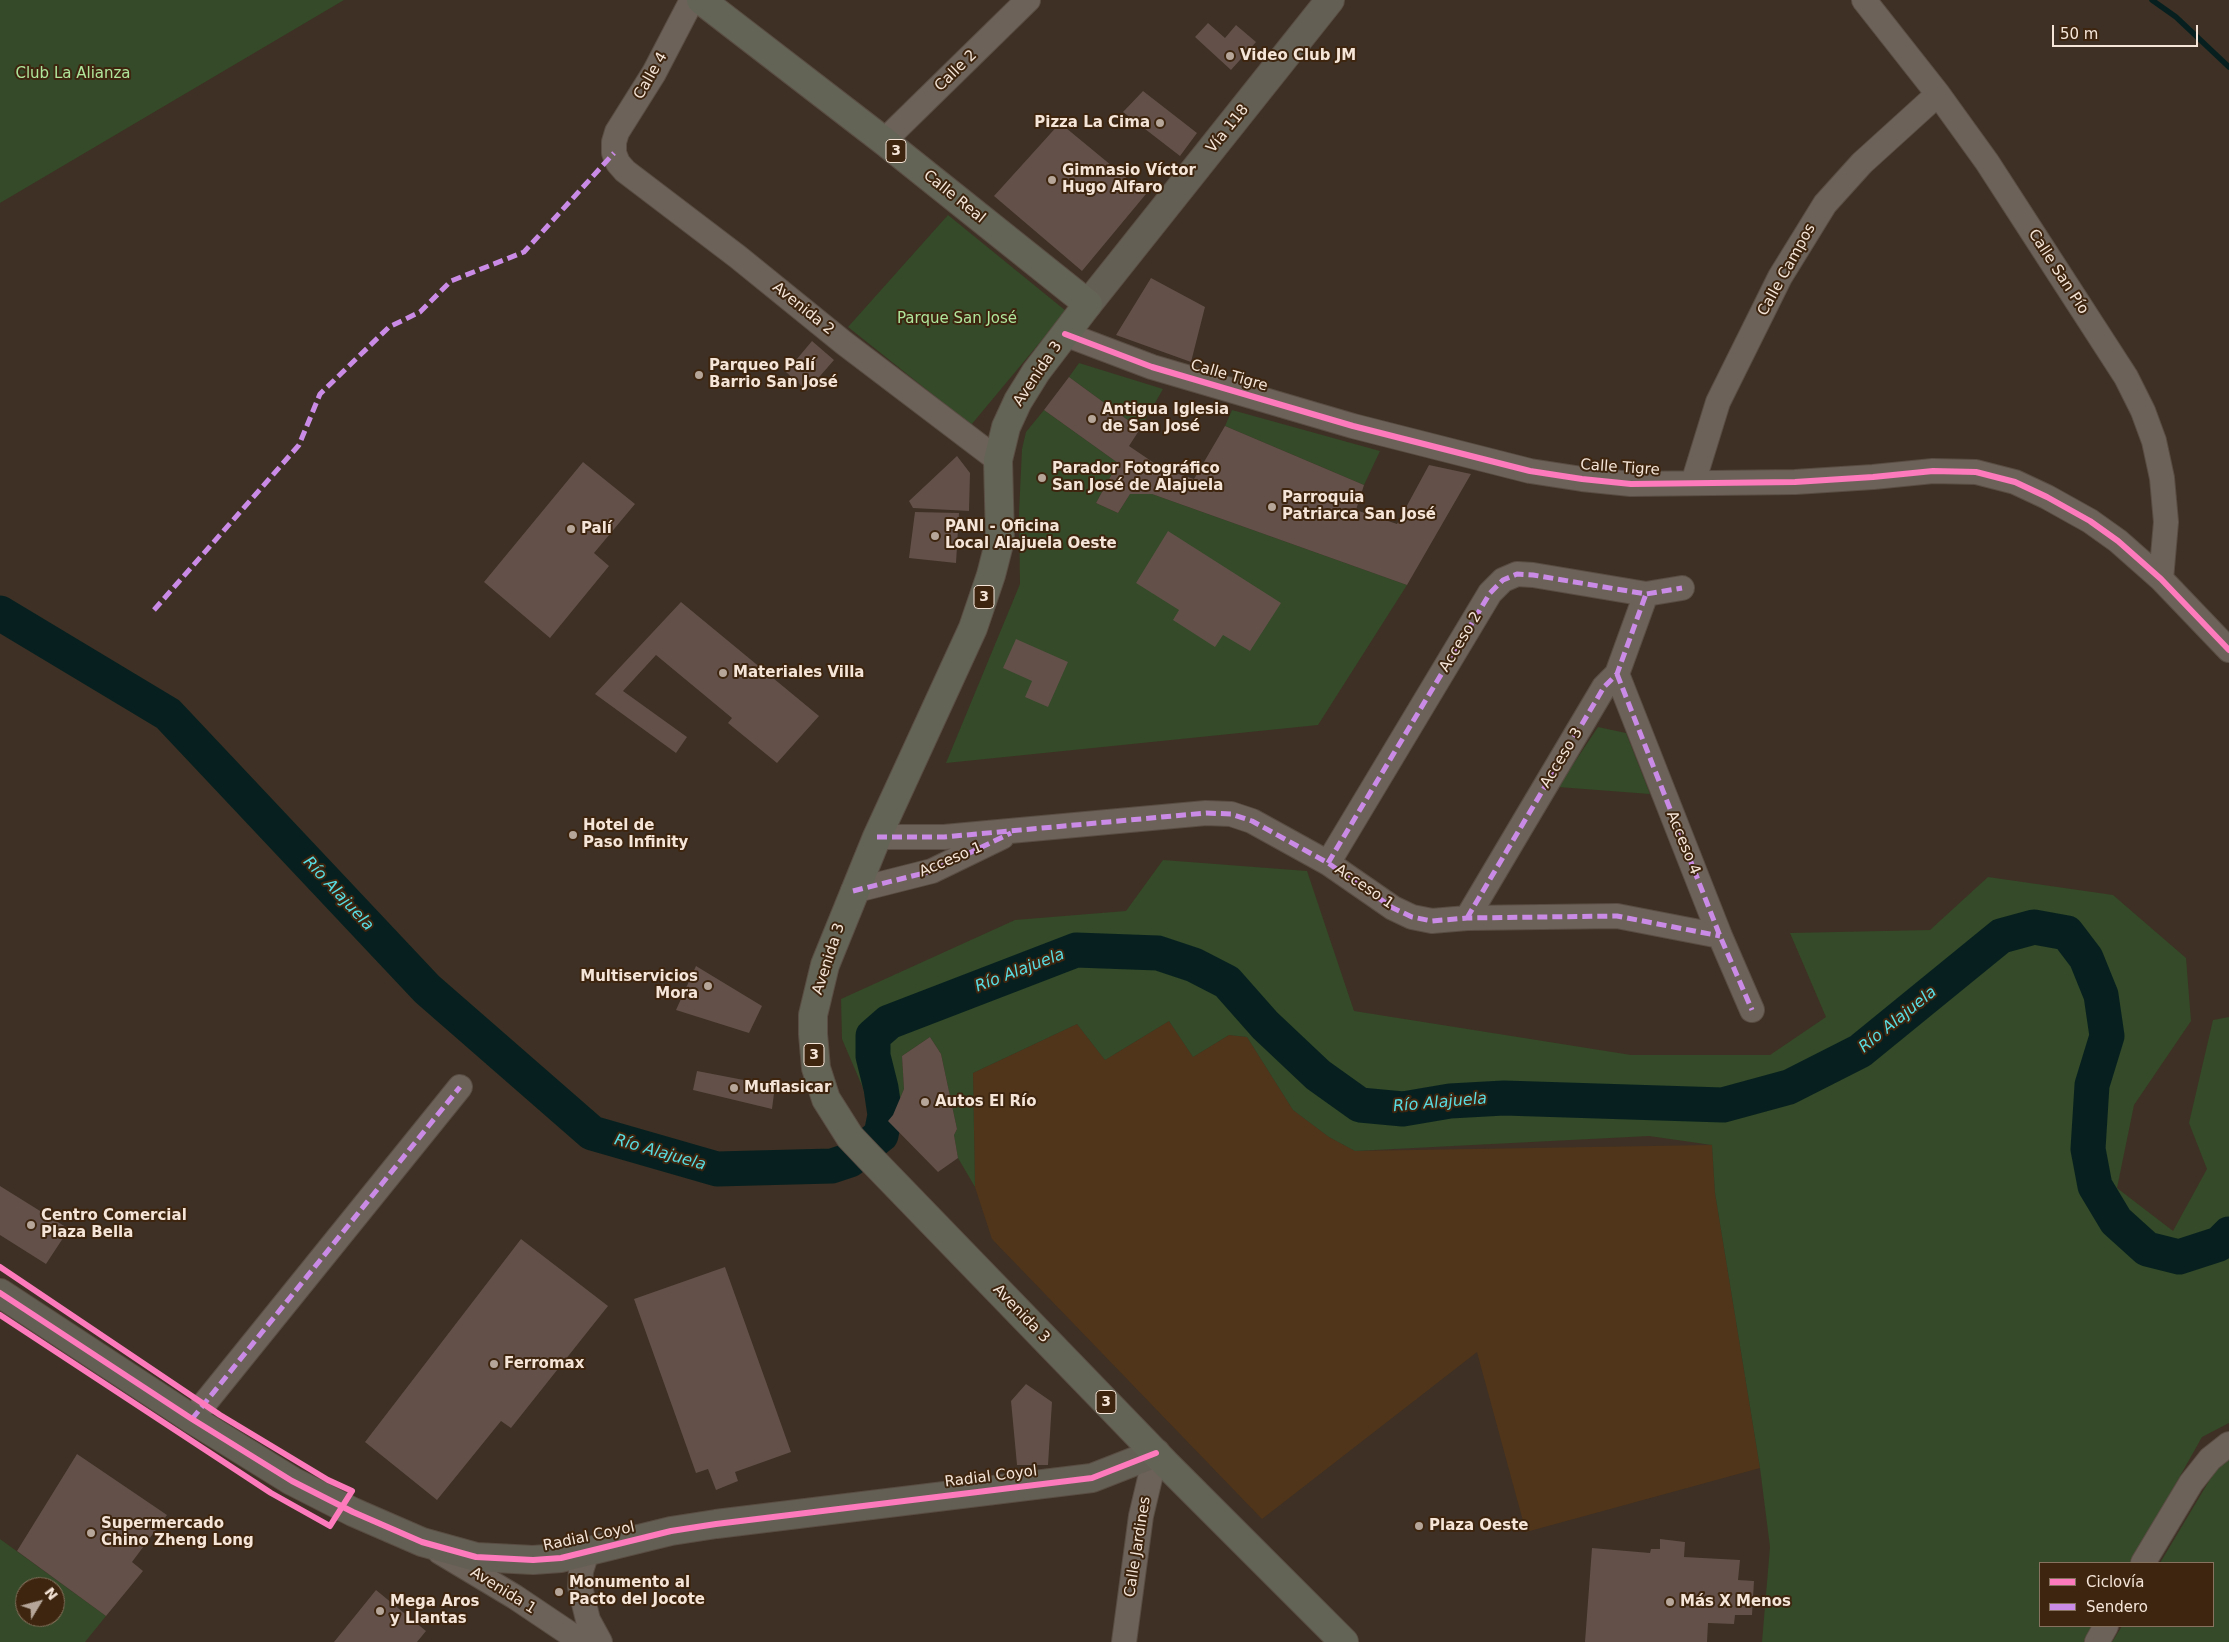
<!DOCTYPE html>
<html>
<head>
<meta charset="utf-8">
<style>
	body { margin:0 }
	#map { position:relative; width:2229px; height:1642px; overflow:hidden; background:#3e3024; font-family:"DejaVu Sans",sans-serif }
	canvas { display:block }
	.legend { position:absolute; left:2039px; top:1562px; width:175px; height:65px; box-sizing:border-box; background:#3d250f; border:1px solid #87725f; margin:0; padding:6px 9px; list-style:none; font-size:15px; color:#f5e5d8 }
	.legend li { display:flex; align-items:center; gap:10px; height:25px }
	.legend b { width:25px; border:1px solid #87725f }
	.north { position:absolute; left:15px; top:1577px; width:50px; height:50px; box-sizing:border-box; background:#3d250f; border:1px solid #87725f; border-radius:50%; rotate:53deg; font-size:14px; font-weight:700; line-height:20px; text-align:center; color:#f5e5d8 }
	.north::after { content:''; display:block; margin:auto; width:18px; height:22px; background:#b5a699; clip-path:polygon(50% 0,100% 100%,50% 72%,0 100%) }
	.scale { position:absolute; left:2052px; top:25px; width:146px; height:22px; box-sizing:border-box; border:2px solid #f5e5d8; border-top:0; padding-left:6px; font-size:15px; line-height:18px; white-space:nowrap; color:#f5e5d8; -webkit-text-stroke:4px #3d250f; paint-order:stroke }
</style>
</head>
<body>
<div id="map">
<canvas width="2229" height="1642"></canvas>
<ul class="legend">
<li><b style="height:6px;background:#fd7abc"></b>Ciclovía</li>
<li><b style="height:6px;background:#ca8be6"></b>Sendero</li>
</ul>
<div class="north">N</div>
<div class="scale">50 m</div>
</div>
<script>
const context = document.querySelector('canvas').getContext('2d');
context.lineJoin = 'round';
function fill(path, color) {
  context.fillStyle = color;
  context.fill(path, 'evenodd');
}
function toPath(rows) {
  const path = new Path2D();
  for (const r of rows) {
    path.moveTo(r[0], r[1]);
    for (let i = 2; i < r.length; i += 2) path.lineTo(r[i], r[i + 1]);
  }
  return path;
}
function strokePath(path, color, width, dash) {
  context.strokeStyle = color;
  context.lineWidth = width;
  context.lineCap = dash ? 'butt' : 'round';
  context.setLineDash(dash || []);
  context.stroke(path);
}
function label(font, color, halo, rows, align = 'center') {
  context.font = font + ' "DejaVu Sans",sans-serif';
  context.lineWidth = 4;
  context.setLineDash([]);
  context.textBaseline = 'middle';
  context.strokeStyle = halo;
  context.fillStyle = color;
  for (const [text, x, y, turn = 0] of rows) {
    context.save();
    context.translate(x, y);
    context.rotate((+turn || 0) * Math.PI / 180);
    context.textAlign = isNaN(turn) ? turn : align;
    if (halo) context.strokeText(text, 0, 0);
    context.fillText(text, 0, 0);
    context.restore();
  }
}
fill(toPath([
	[1169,1021,1193,1057,1229,1035,1247,1037,1293,1110,1329,1137,1355,1151,1712,1145,1715,1193,1760,1468,1526,1532,1477,1352,1262,1519,992,1239,975,1187,973,1073,1077,1024,1105,1060]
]), '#50351a');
fill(toPath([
	[0,0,344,0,0,203],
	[948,215,1066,311,971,425,848,327],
	[1079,363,1163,389,1140,429,1069,377],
	[1044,410,1118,463,1096,503,1118,513,1130,494,1152,494,1407,585,1318,725,946,763,1020,584,1019,513,1022,449,1026,432],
	[1232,410,1380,451,1364,485,1225,426],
	[1598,727,1626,733,1650,794,1558,787],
	[1163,860,1307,871,1354,1011,1631,1055,1770,1055,1826,1017,1790,933,1930,930,1988,877,2113,895,2186,958,2191,1021,2134,1105,2117,1188,2173,1231,2207,1169,2189,1123,2213,1020,2229,1017,2229,1423,2202,1437,2131,1563,2040,1563,2040,1626,2096,1626,2085,1642,1762,1642,1770,1547,1760,1468,1715,1193,1712,1145,1649,1136,1355,1151,1329,1137,1293,1110,1247,1037,1229,1035,1193,1057,1169,1021,1105,1060,1077,1024,973,1073,975,1187,958,1158,954,1135,957,1129,941,1054,930,1037,902,1056,904,1089,893,1115,886,1142,842,1039,841,999,1015,920,1126,911],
	[2229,1455,2229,1642,2112,1642,2122,1626,2213,1626,2213,1563,2160,1563,2224,1456],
	[0,1539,106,1616,85,1642,0,1642],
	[25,1587,55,1587,55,1617,25,1617]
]), '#344a28');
strokePath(toPath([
	[2152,0,2176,17,2229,67]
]), '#07201f', 5.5);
strokePath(toPath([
	[0,613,168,714,427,989,592,1133,717,1169,832,1166,850,1160,881,1135,885,1115,881,1088,873,1056,873,1036,889,1022,1076,950,1158,953,1194,965,1227,982,1265,1025,1318,1075,1360,1105,1403,1109,1450,1101,1504,1098,1723,1105,1789,1087,1860,1051,2001,936,2034,927,2067,933,2086,958,2101,995,2107,1036,2092,1085,2088,1149,2095,1186,2116,1221,2147,1249,2179,1257,2219,1244,2229,1234]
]), '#07201f', 35);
fill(toPath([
	[1208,23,1225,38,1236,25,1256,42,1231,70,1195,37],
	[1143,91,1197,133,1180,156,1123,112],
	[1060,123,1146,194,1082,271,994,196],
	[1151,278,1205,307,1191,362,1116,335],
	[812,341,834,360,807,391,786,372],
	[1069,377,1140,429,1129,446,1163,469,1194,479,1225,426,1364,485,1356,510,1397,524,1429,465,1471,474,1407,585,1152,494,1130,494,1118,513,1096,503,1118,463,1044,410],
	[957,456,970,473,969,511,913,508,909,501],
	[583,462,635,504,594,553,609,566,550,638,484,582],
	[915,512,959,513,956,563,909,558],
	[1168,531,1281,603,1250,651,1223,635,1215,647,1173,620,1179,610,1136,583],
	[681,602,819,716,777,763,728,723,732,718,656,655,623,691,687,737,676,753,595,694],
	[1016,639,1068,662,1048,707,1025,697,1032,681,1003,668],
	[696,966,762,1006,749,1033,676,1010],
	[930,1037,941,1054,957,1129,954,1135,958,1158,938,1172,888,1121,893,1115,904,1089,902,1056],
	[697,1071,775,1086,772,1109,693,1090],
	[0,1186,69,1229,46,1264,0,1235],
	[521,1239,608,1306,511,1428,501,1421,437,1500,365,1442],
	[725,1267,791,1452,735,1472,738,1481,716,1490,708,1469,696,1473,634,1299],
	[1026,1384,1052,1402,1048,1465,1017,1465,1011,1401],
	[77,1454,167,1515,132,1562,143,1571,106,1616,17,1551],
	[1660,1539,1685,1542,1684,1557,1740,1560,1738,1580,1754,1581,1752,1615,1735,1615,1734,1624,1708,1623,1707,1642,1585,1642,1592,1548,1650,1553,1651,1549,1660,1549],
	[376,1590,426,1631,417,1642,334,1642]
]), '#625049');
const street = toPath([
	[692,0,654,73,617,132,614,142,614,153,618,163,625,171,738,257,844,343,998,460],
	[1864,0,1938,94,1987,162,2126,377,2143,411,2154,441,2162,478,2166,522,2161,579],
	[884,141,1028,0],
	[1065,334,1152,367,1353,426,1530,471,1582,479,1631,484,1795,482,1873,477,1933,471,1976,472,2015,482,2047,497,2090,521,2118,541,2161,579,2229,650],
	[1693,483,1718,402,1780,277,1825,204,1862,163,1938,94],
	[1617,674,1720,936,1752,1010],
	[877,837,944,837,1206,813,1231,814,1252,821,1328,863,1393,908,1412,917,1432,921,1467,918,1617,916,1720,936],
	[1328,863,1490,593,1503,580,1517,574,1533,575,1646,594,1682,588],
	[853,891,932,871,1002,837],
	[1467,918,1604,687,1617,674,1646,594],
	[192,1419,460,1087],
	[440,1552,515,1597,582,1642],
	[587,1552,581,1571,580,1587,588,1620,600,1642],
	[2143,1563,2191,1483,2210,1459,2229,1444],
	[1124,1642,1141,1516,1156,1453],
	[2097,1642,2106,1626]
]);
const secondary = toPath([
	[1088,304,1330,0],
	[0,1293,192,1419,292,1481,353,1512,422,1542,476,1557,533,1560,561,1558,671,1531,716,1524,1092,1478,1156,1453]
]);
const primary = toPath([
	[701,0,884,141,1088,304,1036,372,1018,401,1006,427,998,460,1000,540,991,575,973,628,877,837,825,965,813,1015,813,1034,816,1068,826,1099,850,1137,870,1158,1167,1465,1344,1642]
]);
strokePath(street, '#594d43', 26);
strokePath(secondary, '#594d43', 30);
strokePath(primary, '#594d43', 30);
strokePath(street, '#6d625a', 24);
strokePath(secondary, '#645f54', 28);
strokePath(primary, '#646456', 28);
strokePath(toPath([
	[154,610,299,445,320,394,389,327,420,312,451,281,524,252,614,153],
	[1617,674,1720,936,1752,1010],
	[877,837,944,837,1206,813,1231,814,1252,821,1328,863,1393,908,1412,917,1432,921,1467,918,1617,916,1720,936],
	[1328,863,1490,593,1503,580,1517,574,1533,575,1646,594,1682,588],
	[853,891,932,871,1011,833],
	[1467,918,1604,687,1617,674,1646,594],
	[192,1419,460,1087]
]), '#ca8be6', 5, [10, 5]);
strokePath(toPath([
	[1065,334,1152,367,1353,426,1530,471,1582,479,1631,484,1795,482,1873,477,1933,471,1976,472,2015,482,2047,497,2090,521,2118,541,2161,579,2229,650],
	[0,1267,220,1415,328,1480,352,1491,330,1526,271,1493,0,1315],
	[0,1293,192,1419,292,1481,353,1512,422,1542,476,1557,533,1560,561,1558,671,1531,716,1524,1092,1478,1156,1453]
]), '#fd7abc', 6);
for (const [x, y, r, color] of [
	[1230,56,5,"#b5a699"],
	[1160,123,5,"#b5a699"],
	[1052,180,5,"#b5a699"],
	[699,375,5,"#b5a699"],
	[1092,419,5,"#b5a699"],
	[1042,478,5,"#b5a699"],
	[1272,507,5,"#b5a699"],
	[571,529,5,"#b5a699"],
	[935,536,5,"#b5a699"],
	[723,673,5,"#b5a699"],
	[573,835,5,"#b5a699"],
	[708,986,5,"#b5a699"],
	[734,1088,5,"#b5a699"],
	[925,1102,5,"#b5a699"],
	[31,1225,5,"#b5a699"],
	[494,1364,5,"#b5a699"],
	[1419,1526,5,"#b5a699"],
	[91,1533,5,"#b5a699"],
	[559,1592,5,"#b5a699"],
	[1670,1602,5,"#b5a699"],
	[380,1611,5,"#b5a699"]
]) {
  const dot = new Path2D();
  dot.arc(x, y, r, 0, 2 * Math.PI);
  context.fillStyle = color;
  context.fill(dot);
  strokePath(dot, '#3d250f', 2);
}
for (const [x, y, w] of [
	[896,151,20],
	[984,597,20],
	[814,1055,20],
	[1106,1402,20]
]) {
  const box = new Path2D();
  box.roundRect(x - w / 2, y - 11.5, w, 23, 4);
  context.fillStyle = '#3d250f';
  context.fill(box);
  strokePath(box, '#f5e5d8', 1);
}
label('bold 14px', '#f5e5d8', null, [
	["3",896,151],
	["3",984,597],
	["3",814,1055],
	["3",1106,1402]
]);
label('bold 15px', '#f5e5d8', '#3d250f', [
	["Video Club JM",1240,56],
	["Pizza La Cima",1150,123,"right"],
	["Gimnasio Víctor",1062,171],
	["Hugo Alfaro",1062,188],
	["Parqueo Palí",709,366],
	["Barrio San José",709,383],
	["Antigua Iglesia",1102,410],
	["de San José",1102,427],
	["Parador Fotográfico",1052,469],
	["San José de Alajuela",1052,486],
	["Parroquia",1282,498],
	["Patriarca San José",1282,515],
	["PANI - Oficina",945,527],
	["Local Alajuela Oeste",945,544],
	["Palí",581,529],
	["Materiales Villa",733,673],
	["Hotel de",583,826],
	["Paso Infinity",583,843],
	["Multiservicios",698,977,"right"],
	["Mora",698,994,"right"],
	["Muflasicar",744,1088],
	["Autos El Río",935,1102],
	["Centro Comercial",41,1216],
	["Plaza Bella",41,1233],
	["Ferromax",504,1364],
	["Supermercado",101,1524],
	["Chino Zheng Long",101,1541],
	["Plaza Oeste",1429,1526],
	["Monumento al",569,1583],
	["Pacto del Jocote",569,1600],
	["Mega Aros",390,1602],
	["y Llantas",390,1619],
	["Más X Menos",1680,1602]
], 'left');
label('15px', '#f5e5d8', '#3d250f', [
	["Calle 2",956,71,-44],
	["Calle 4",651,76,-60],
	["Vía 118",1228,129,-51],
	["Calle Real",954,197,39],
	["Calle Campos",1787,270,-61],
	["Calle San Pío",2058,272,57],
	["Avenida 2",803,309,39],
	["Avenida 3",1038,374,-56],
	["Calle Tigre",1229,376,16],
	["Calle Tigre",1620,468,4],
	["Acceso 2",1461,642,-59],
	["Acceso 3",1562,758,-59],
	["Acceso 4",1683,843,68],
	["Acceso 1",951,860,-23],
	["Acceso 1",1364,887,34],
	["Avenida 3",829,959,-72],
	["Avenida 3",1021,1314,46],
	["Radial Coyol",991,1477,-7],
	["Radial Coyol",589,1537,-12],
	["Calle Jardines",1138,1547,-81],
	["Avenida 1",503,1591,32]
]);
label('15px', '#afe69c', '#3d250f', [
	["Club La Alianza",73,74],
	["Parque San José",957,319]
]);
label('italic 16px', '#59dde3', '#3d250f', [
	["Río Alajuela",338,894,47],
	["Río Alajuela",1020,971,-21],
	["Río Alajuela",1898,1020,-39],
	["Río Alajuela",1440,1103,-5],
	["Río Alajuela",660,1153,16]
]);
</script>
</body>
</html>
